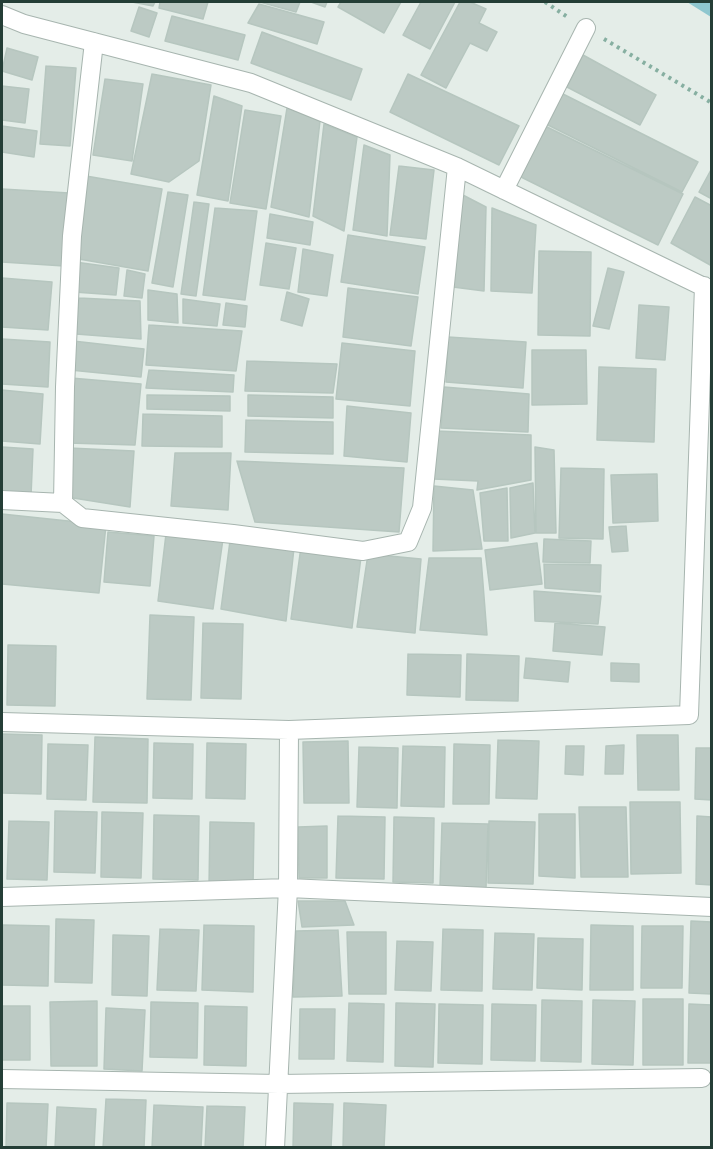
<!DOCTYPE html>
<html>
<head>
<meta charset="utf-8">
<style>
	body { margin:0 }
	#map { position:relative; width:713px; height:1149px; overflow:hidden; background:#e4ede8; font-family:"Roboto Condensed",sans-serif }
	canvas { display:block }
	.frame { position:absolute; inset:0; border:3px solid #243e36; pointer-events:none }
</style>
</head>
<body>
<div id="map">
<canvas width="713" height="1149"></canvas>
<div class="frame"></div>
</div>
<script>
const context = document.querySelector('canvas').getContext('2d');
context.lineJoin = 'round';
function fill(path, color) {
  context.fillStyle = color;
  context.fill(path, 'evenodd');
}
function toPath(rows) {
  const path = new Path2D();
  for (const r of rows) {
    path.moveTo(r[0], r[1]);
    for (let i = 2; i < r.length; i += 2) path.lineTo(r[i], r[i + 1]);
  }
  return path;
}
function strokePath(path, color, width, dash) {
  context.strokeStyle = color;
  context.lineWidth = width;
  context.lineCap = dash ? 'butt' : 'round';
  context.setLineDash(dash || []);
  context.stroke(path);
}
fill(toPath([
	[687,2,711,2,711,17]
]), '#8fc7cf');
const building = toPath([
	[132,2,155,2,153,6,132,2],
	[160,2,208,2,203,19,159,8,160,2],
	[260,2,300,2,296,12,260,2],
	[311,2,327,2,325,7,311,2],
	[341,2,401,2,384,33,338,7,341,2],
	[421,2,455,2,430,49,403,35,421,2],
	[460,2,470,2,486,9,479,23,497,32,487,51,470,43,446,88,421,75,460,2],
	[259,4,324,22,317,44,248,23,259,4],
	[139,7,157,13,149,37,131,31,139,7],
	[172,16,245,35,238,60,165,41,172,16],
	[262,32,362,69,351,100,251,63,262,32],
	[7,48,38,57,32,80,2,71,7,48],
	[583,55,656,95,640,125,567,87,583,55],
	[46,66,76,68,70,146,40,144,46,66],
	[152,74,211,85,199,161,169,182,131,174,152,74],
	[408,74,519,126,499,165,390,112,408,74],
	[105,79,143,84,132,161,93,155,105,79],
	[2,86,29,89,25,123,2,120,2,86],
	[561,93,698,162,682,192,546,124,561,93],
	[214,96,242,106,228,201,197,195,214,96],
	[287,108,320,121,309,217,271,207,287,108],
	[245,110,281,116,266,209,230,203,245,110],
	[324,124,357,137,344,231,313,216,324,124],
	[543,125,683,194,658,245,517,175,543,125],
	[2,126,37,131,34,157,2,152,2,126],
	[364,145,390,155,387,236,353,230,364,145],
	[399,166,434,170,426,239,390,235,399,166],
	[712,168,712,199,699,192,712,168],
	[86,176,162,189,148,271,73,258,86,176],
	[2,189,69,193,64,266,2,262,2,189],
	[168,192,188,195,173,287,152,283,168,192],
	[459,193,486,207,484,291,453,287,459,193],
	[695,197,712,206,712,266,671,243,695,197],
	[194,202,209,204,196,296,181,294,194,202],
	[215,208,257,211,245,300,203,295,215,208],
	[492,208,536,225,532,293,491,291,492,208],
	[270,214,313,222,310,245,267,238,270,214],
	[348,235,425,247,418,294,341,282,348,235],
	[266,243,296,248,289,289,260,285,266,243],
	[303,249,333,255,327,296,298,292,303,249],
	[539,251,591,252,590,336,538,335,539,251],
	[75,262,119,268,116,295,74,292,75,262],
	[608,268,624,272,609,329,593,326,608,268],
	[127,270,145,274,142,298,124,296,127,270],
	[2,278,52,282,48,330,2,327,2,278],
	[348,288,418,297,411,346,343,337,348,288],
	[148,290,177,294,178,323,148,320,148,290],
	[287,292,309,299,302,326,281,320,287,292],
	[79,298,140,301,141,339,76,334,79,298],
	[183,299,220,304,217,326,183,323,183,299],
	[226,303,247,306,245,327,223,325,226,303],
	[639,305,669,307,665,360,636,358,639,305],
	[149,325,242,331,236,371,146,365,149,325],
	[448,337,526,342,523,388,446,382,448,337],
	[2,339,50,342,48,387,2,384,2,339],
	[73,341,144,349,141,377,70,370,73,341],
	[342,343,415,351,410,406,336,399,342,343],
	[532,350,586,350,587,404,532,405,532,350],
	[247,361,337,364,333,393,245,391,247,361],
	[599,367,656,369,654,442,597,440,599,367],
	[149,370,234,375,233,392,146,388,149,370],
	[71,378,141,384,135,445,68,443,71,378],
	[444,387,529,394,528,432,441,428,444,387],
	[2,390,43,394,40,444,2,441,2,390],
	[147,395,230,396,230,411,147,409,147,395],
	[248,395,333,397,333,418,248,416,248,395],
	[347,406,411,413,407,462,344,456,347,406],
	[143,414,222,416,222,447,142,446,143,414],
	[246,420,333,422,333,454,245,452,246,420],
	[436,431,531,435,531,480,477,490,478,481,434,479,436,431],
	[2,447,33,449,31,496,2,494,2,447],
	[535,447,554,450,556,533,536,533,535,447],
	[69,448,134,451,130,507,67,497,69,448],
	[175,453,231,453,228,510,171,506,175,453],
	[237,461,404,468,399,532,255,522,237,461],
	[561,468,604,469,603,539,559,538,561,468],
	[657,474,658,521,613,523,611,475,657,474],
	[533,483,535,533,511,538,510,488,533,483],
	[434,486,473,490,482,549,433,551,434,486],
	[507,488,508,541,484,541,480,493,507,488],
	[2,514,106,525,99,593,2,584,2,514],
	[626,526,628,551,612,552,609,527,626,526],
	[108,532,154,536,150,586,104,582,108,532],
	[166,534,223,539,213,609,158,601,166,534],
	[544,539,591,541,590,563,543,562,544,539],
	[230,541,294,548,286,621,221,609,230,541],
	[537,543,542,584,490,590,485,550,537,543],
	[301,547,361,557,352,628,291,619,301,547],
	[368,554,421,559,415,633,357,627,368,554],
	[429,558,481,558,487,635,420,630,429,558],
	[544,564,601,565,600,592,545,588,544,564],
	[534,591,601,596,598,624,535,621,534,591],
	[150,615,194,617,191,700,147,699,150,615],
	[203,623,243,624,241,699,201,698,203,623],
	[555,623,605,627,602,655,553,651,555,623],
	[8,645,56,646,55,706,7,705,8,645],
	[408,654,461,655,460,697,407,695,408,654],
	[467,654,519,656,518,701,466,700,467,654],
	[526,658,570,662,568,682,524,678,526,658],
	[611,663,639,664,639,682,611,681,611,663],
	[2,734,42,735,41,794,2,793,2,734],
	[637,735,678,735,679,790,638,790,637,735],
	[95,737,148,739,147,803,93,802,95,737],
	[498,740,539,741,537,799,496,798,498,740],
	[348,741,349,803,304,803,303,742,348,741],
	[154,743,193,744,192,799,153,798,154,743],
	[207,743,246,744,245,799,206,798,207,743],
	[48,744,88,745,86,800,47,799,48,744],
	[454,744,490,745,489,804,453,804,454,744],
	[624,745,623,774,605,774,606,746,624,745],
	[403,746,445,747,444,807,401,806,403,746],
	[566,746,584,746,583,775,565,774,566,746],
	[359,747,398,748,397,808,357,807,359,747],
	[696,748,712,748,712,800,695,799,696,748],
	[630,802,680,802,681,873,631,874,630,802],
	[579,807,626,807,628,877,581,877,579,807],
	[55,811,97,812,95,873,54,872,55,811],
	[102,812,143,813,141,878,101,877,102,812],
	[539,814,575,814,575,878,539,876,539,814],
	[154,815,199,816,198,880,153,879,154,815],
	[338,816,385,817,384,879,336,878,338,816],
	[697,816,712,817,712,885,696,884,697,816],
	[394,817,434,818,433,883,393,882,394,817],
	[9,821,49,822,47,880,7,879,9,821],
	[489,821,535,822,533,884,488,883,489,821],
	[210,822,254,823,253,887,209,886,210,822],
	[442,823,488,824,486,888,440,887,442,823],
	[327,826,327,878,299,878,298,827,327,826],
	[298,901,345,901,354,925,302,927,298,901],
	[56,919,94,920,92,983,55,982,56,919],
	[691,921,712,922,712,994,689,993,691,921],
	[3,925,49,926,48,986,2,985,3,925],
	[204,925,254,926,253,992,202,990,204,925],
	[591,925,633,926,633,990,590,990,591,925],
	[642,926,683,926,682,988,641,988,642,926],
	[160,929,199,930,196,991,157,990,160,929],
	[443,929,483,930,482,991,441,990,443,929],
	[338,930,342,996,293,997,296,931,338,930],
	[347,932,386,932,386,994,349,994,347,932],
	[495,933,534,934,532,990,493,989,495,933],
	[113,935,149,936,147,996,112,995,113,935],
	[538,938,583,939,582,990,537,988,538,938],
	[397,941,433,942,431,991,395,990,397,941],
	[643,999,683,999,683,1065,643,1065,643,999],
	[542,1000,582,1001,581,1062,541,1061,542,1000],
	[593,1000,635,1001,633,1065,592,1064,593,1000],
	[97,1001,97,1066,51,1066,50,1002,97,1001],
	[151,1002,198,1003,197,1058,150,1057,151,1002],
	[349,1003,384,1004,383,1062,347,1061,349,1003],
	[396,1003,435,1004,433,1067,395,1066,396,1003],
	[439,1004,483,1005,482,1064,438,1063,439,1004],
	[492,1004,536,1005,535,1061,491,1060,492,1004],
	[689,1004,712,1005,712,1063,688,1063,689,1004],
	[2,1006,30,1006,30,1060,2,1060,2,1006],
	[205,1006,247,1007,246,1066,204,1065,205,1006],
	[106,1008,145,1010,142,1071,104,1069,106,1008],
	[300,1009,335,1009,334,1059,299,1059,300,1009],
	[106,1099,146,1100,144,1148,103,1148,106,1099],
	[7,1103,48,1104,46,1148,6,1148,7,1103],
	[294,1103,333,1104,331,1148,293,1148,294,1103],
	[344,1103,386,1105,384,1148,343,1148,344,1103],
	[154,1105,203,1107,201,1148,152,1148,154,1105],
	[207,1106,245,1107,243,1148,205,1148,207,1106],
	[57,1107,96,1109,94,1148,55,1148,57,1107]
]);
fill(building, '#bccac4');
strokePath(building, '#b6c6bf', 1.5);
const street = toPath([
	[2,15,24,24,251,83,457,167,712,291],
	[94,42,72,236,65,387,63,503,82,518,233,534,363,551,408,542,422,508,457,167],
	[504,190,586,28],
	[2,500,63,503],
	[2,722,289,730,689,715,704,286],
	[2,897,288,888,712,907],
	[2,1079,279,1084,702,1078],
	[275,1148,288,888,289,730]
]);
strokePath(street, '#a7b5af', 20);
strokePath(toPath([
	[545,2,569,18],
	[604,39,712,103]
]), '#86afa1', 4, [3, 4.5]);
strokePath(street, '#fff', 18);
</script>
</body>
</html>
